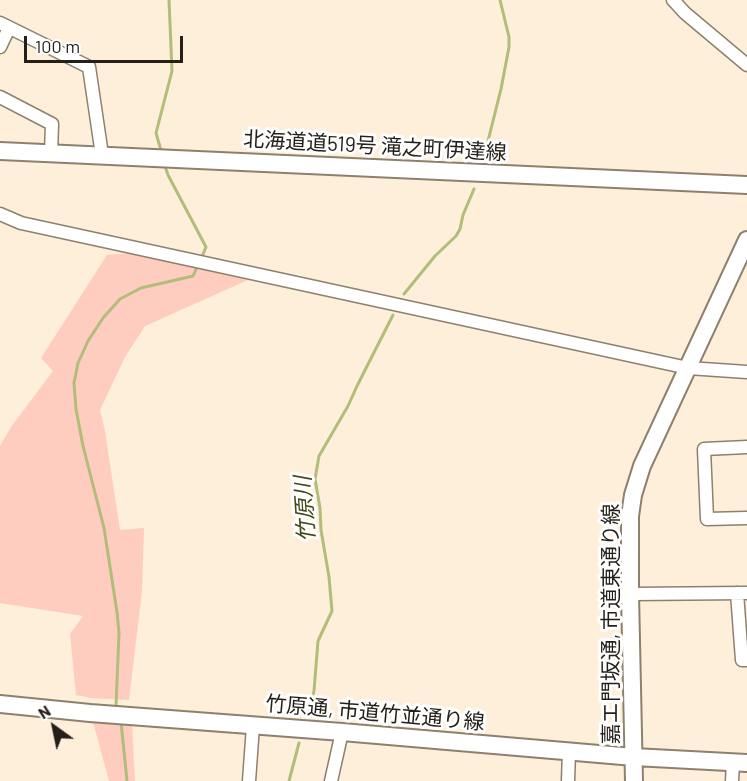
<!DOCTYPE html>
<html>
<head>
<meta charset="utf-8">
<style>
	body { margin:0 }
	#map { position:relative; width:747px; height:781px; overflow:hidden; background:#fdefda; font-family:Barlow,sans-serif }
	canvas { display:block }
	.north { position:absolute; left:24px; top:697px; width:60px; height:60px; -webkit-text-stroke:4px #fefefe; paint-order:stroke; rotate:327deg; font-size:16px; font-weight:700; line-height:24px; text-align:center; color:#241f18 }
	.north::after { content:''; display:block; margin:auto; width:21px; height:27px; background:#241f18; clip-path:polygon(50% 0,100% 100%,50% 72%,0 100%) }
	.scale { position:absolute; left:24px; top:36px; width:159px; height:27px; box-sizing:border-box; border:3px solid #241f18; border-top:0; padding-left:8px; font-size:18px; line-height:21px; white-space:nowrap; color:#241f18; -webkit-text-stroke:4px #fefefe; paint-order:stroke }
</style>
</head>
<body>
<div id="map">
<canvas width="747" height="781"></canvas>
<div class="north">N</div>
<div class="scale">100 m</div>
</div>
<script>
const context = document.querySelector('canvas').getContext('2d');
context.lineJoin = 'round';
function fill(path, color) {
  context.fillStyle = color;
  context.fill(path, 'evenodd');
}
function toPath(rows) {
  const path = new Path2D();
  for (const r of rows) {
    path.moveTo(r[0], r[1]);
    for (let i = 2; i < r.length; i += 2) path.lineTo(r[i], r[i + 1]);
  }
  return path;
}
function strokePath(path, color, width, dash) {
  context.strokeStyle = color;
  context.lineWidth = width;
  context.lineCap = dash ? 'butt' : 'round';
  context.setLineDash(dash || []);
  context.stroke(path);
}
function label(font, color, halo, rows, align = 'center') {
  context.font = font + ' Barlow,"Noto Sans JP",sans-serif';
  context.lineWidth = 6;
  context.setLineDash([]);
  context.textBaseline = 'middle';
  context.strokeStyle = halo;
  context.fillStyle = color;
  for (const [text, x, y, turn = 0] of rows) {
    context.save();
    context.translate(x, y);
    context.rotate((+turn || 0) * Math.PI / 180);
    context.textAlign = isNaN(turn) ? turn : align;
    if (halo) context.strokeText(text, 0, 0);
    context.fillText(text, 0, 0);
    context.restore();
  }
}
fill(toPath([
	[131,253,248,280,145,326,125,357,100,410,105,431,120,530,144,528,142,591,129,700,91,698,76,695,70,634,83,616,0,603,0,446,11,427,53,371,41,358,107,255],
	[93,722,132,724,135,781,109,781]
]), '#fecdbf');
strokePath(toPath([
	[485,153,501,89,509,47,509,37,500,0],
	[162,154,156,133,172,71,169,0],
	[164,163,168,175,206,247,201,259],
	[404,294,435,256,456,236,460,229,463,215,474,189],
	[116,706,119,633,117,612,104,528,83,446,76,409,74,383,78,363,88,341,103,318,120,299,141,288,193,276,198,265],
	[308,715,314,691,318,641,332,611,329,577,321,530,320,508,315,479,319,456,348,406,357,386,393,315],
	[121,722,127,781],
	[289,781,299,743]
]), '#b1bd79', 3);
const street = toPath([
	[673,0,685,13,747,65],
	[0,23,89,67,102,155],
	[0,47,9,28],
	[0,97,52,124,51,153],
	[0,214,21,223,688,368,747,372],
	[747,447,704,449,707,519,747,518],
	[737,593,742,660,747,660],
	[630,594,747,593],
	[249,781,253,726],
	[331,781,342,732],
	[568,781,569,752],
	[732,781,733,763]
]);
const secondary = toPath([
	[0,151,747,185],
	[0,704,90,713,342,732,634,757,747,763],
	[634,781,630,594,630,516,633,495,642,466,747,240]
]);
strokePath(street, '#8d806d', 15);
strokePath(secondary, '#8d806d', 20);
strokePath(street, '#fff', 12);
strokePath(secondary, '#fff', 16);
label('21px', '#241f18', '#fefefe', [
	["北海道道519号 滝之町伊達線",375,146,3],
	["嘉エ門坂通, 市道東通り線",611,624,-90],
	["竹原通, 市道竹並通り線",375,713,5]
]);
label('italic 22px', '#414916', '#fefefe', [
	["竹原川",305,509,-94]
]);
</script>
</body>
</html>
